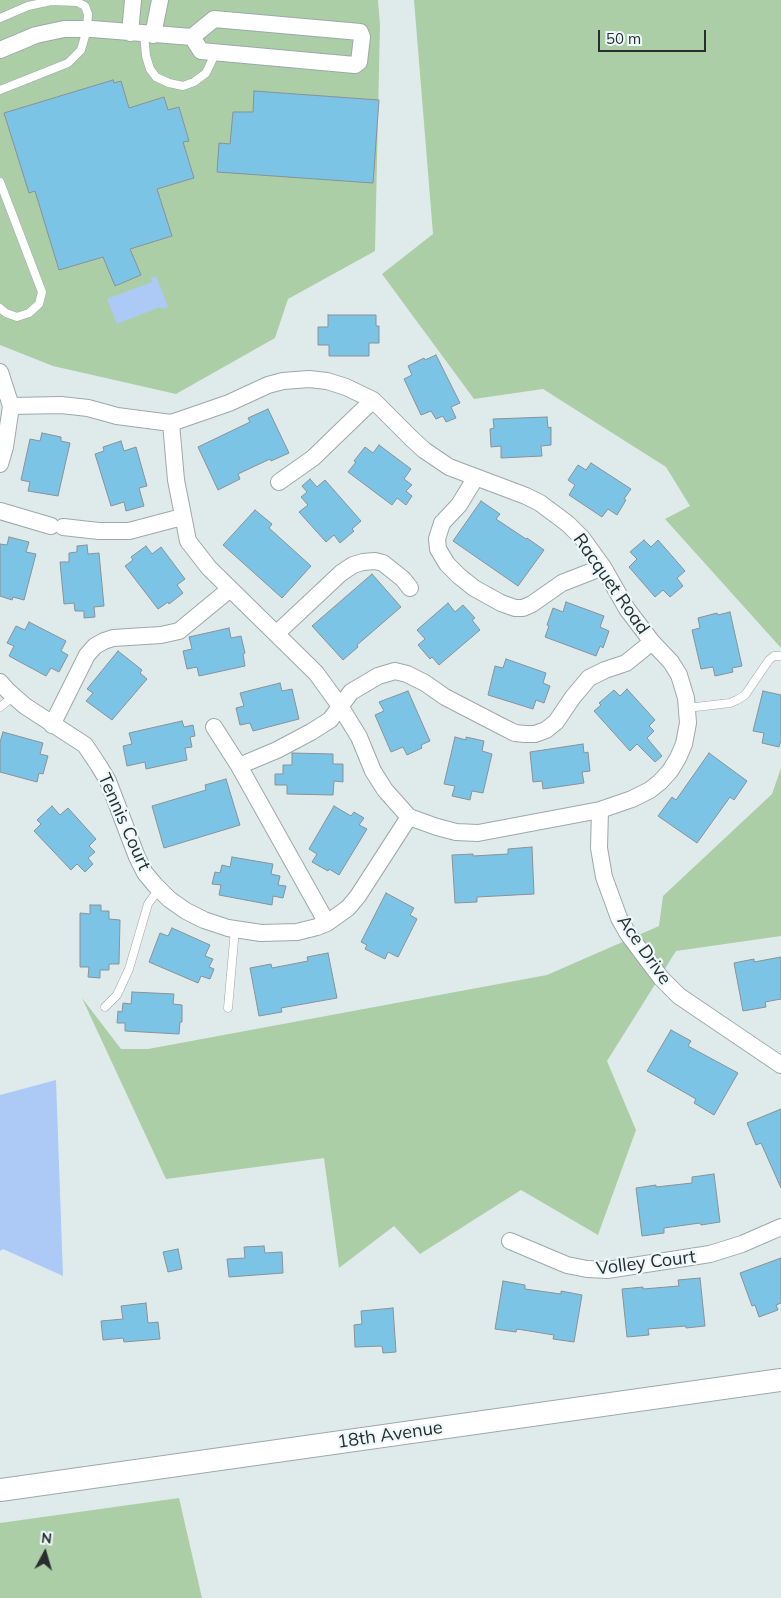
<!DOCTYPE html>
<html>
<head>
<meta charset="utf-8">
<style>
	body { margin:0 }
	#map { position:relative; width:781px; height:1598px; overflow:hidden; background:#dfebeb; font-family:Mulish,sans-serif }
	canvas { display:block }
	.north { position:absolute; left:20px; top:1528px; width:50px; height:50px; -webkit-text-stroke:4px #ecf8f9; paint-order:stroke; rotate:6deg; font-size:14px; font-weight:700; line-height:20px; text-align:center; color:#282d2d }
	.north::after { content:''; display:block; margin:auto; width:18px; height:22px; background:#282d2d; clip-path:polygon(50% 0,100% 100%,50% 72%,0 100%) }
	.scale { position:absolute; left:598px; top:30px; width:108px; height:22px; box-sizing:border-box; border:2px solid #282d2d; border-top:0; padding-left:6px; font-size:15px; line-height:18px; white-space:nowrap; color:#282d2d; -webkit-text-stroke:4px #ecf8f9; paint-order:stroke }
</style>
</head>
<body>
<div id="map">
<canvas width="781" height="1598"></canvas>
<div class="north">N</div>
<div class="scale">50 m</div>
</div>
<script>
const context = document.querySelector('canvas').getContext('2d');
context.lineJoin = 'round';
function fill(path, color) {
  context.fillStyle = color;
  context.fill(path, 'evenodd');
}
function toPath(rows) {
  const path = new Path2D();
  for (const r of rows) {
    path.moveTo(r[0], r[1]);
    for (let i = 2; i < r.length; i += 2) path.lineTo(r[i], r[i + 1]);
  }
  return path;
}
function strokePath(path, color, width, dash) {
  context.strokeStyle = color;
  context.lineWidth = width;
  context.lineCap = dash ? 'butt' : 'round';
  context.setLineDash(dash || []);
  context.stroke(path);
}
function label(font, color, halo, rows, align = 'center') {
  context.font = font + ' Mulish,sans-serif';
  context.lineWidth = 4.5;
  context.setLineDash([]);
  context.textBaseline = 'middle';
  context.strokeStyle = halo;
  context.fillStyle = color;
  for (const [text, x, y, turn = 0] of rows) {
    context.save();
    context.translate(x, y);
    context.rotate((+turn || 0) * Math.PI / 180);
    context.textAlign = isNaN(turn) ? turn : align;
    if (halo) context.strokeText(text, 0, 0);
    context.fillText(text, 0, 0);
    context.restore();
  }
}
fill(toPath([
	[0,0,378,0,380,25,375,251,288,299,275,338,176,394,53,366,0,345],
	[414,0,781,0,781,648,665,519,690,506,666,467,543,389,474,399,382,274,433,234],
	[781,768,781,936,676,951,607,1061,636,1130,598,1235,521,1190,420,1254,394,1226,339,1268,324,1158,166,1179,82,998,121,1049,148,1049,547,975,659,926,663,896,772,794],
	[179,1498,202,1598,0,1598,0,1523]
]), '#abcea7');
fill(toPath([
	[156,276,168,307,162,309,160,307,117,324,107,299,152,282,151,278],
	[56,1080,63,1276,3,1249,0,1251,0,1095]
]), '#adcaf6');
const building = toPath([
	[113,80,114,83,121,81,129,108,164,97,168,110,179,107,189,141,183,142,194,178,157,189,172,236,130,249,141,275,115,286,103,257,59,270,35,191,29,193,4,113,113,80],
	[254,91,379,100,373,183,217,172,219,143,230,144,233,112,253,112,254,91],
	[328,315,376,315,376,326,379,326,379,343,369,343,369,356,329,356,329,345,318,345,318,327,328,327,328,315],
	[436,355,460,403,451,407,456,418,446,422,443,416,436,419,431,411,421,415,404,379,412,375,408,366,424,358,425,360,436,355],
	[268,409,289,453,271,461,270,459,238,474,240,479,218,490,198,447,250,422,248,418,268,409],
	[547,417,548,428,551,427,551,445,541,446,542,456,501,458,501,446,491,447,490,429,494,428,493,419,547,417],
	[42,433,61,437,61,441,70,443,58,496,28,491,30,482,21,480,30,439,40,441,42,433],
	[121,441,124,451,136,447,147,486,139,488,144,506,126,511,124,502,111,506,95,454,104,451,103,447,121,441],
	[379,445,411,469,404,479,412,485,406,491,412,496,406,505,397,498,392,505,348,472,356,462,354,461,365,447,373,453,379,445],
	[591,463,631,489,624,499,626,500,617,515,608,509,602,517,569,495,575,485,568,480,578,465,586,470,591,463],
	[310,479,317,487,325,480,361,521,352,529,354,531,340,543,334,535,326,542,299,512,308,505,301,497,307,492,302,486,310,479],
	[481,501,500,514,496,519,526,539,527,538,544,550,518,586,453,541,481,501],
	[255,510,272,524,269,528,311,566,282,598,223,545,255,510],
	[9,537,29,542,26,552,36,554,24,600,13,597,12,600,0,596,0,544,7,545,9,537],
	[644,540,651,547,658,540,685,571,677,578,683,586,670,597,663,590,655,597,629,567,637,559,630,552,644,540],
	[87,545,88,554,99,553,104,606,94,607,95,617,84,618,84,611,75,611,74,603,64,604,60,562,69,562,69,553,77,552,77,546,87,545],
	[146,546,152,554,161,547,185,579,177,585,183,593,169,604,168,602,158,609,125,566,133,560,131,557,146,546],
	[372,574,401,607,357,645,358,647,343,660,312,626,372,574],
	[566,602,604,616,600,627,609,631,603,648,600,646,596,656,545,637,549,626,547,625,553,608,563,612,566,602],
	[448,603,455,612,463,605,475,618,472,620,480,630,439,665,432,657,430,659,418,645,425,639,417,630,448,603],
	[730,612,742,666,732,668,733,672,715,676,713,667,701,669,692,630,700,628,698,618,717,613,718,615,730,612],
	[29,622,66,641,61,651,68,655,59,672,51,668,46,676,9,656,14,646,7,643,16,626,25,630,29,622],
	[229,628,231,638,241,636,245,653,243,654,245,666,199,676,197,667,187,669,183,651,192,649,189,637,229,628],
	[118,651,142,670,140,673,147,679,112,720,86,701,93,693,87,689,118,651],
	[506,659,546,673,543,683,550,686,544,703,536,700,533,709,488,695,495,666,503,668,506,659],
	[280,683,282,691,292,689,299,719,253,731,250,723,240,725,236,708,244,706,240,693,280,683],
	[627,689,655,720,649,726,654,731,647,738,662,756,655,762,637,744,630,751,594,711,601,705,599,703,614,690,620,696,627,689],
	[408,691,430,741,421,745,422,748,407,755,403,747,391,752,375,715,384,711,379,702,408,691],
	[763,691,781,695,781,740,779,747,762,743,764,733,753,731,763,691],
	[182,721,184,727,193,725,195,736,190,737,192,747,185,748,187,760,146,769,145,762,127,766,123,746,132,744,129,733,182,721],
	[3,732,43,743,40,754,48,756,43,774,39,773,37,782,0,772,0,742,3,732],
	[455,737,466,740,466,737,484,741,482,751,492,754,483,793,472,791,470,800,452,796,455,786,444,784,455,737],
	[583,744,584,753,588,752,590,771,582,772,584,783,543,789,542,781,533,782,530,752,583,744],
	[292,753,333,754,333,764,343,764,343,782,334,781,333,795,287,794,287,785,275,785,275,774,283,774,283,765,292,765,292,753],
	[709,753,747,781,734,800,730,797,697,843,658,816,672,797,676,800,709,753],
	[226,779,240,825,164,848,152,806,206,790,205,785,226,779],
	[52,806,60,815,68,808,96,839,89,846,95,852,88,858,93,864,85,872,77,864,71,870,34,831,41,824,37,820,52,806],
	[334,806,351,816,354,812,364,818,359,825,367,829,339,875,329,869,328,871,312,862,317,854,309,849,334,806],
	[532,847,534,894,477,897,477,902,455,903,452,855,473,854,473,856,508,854,508,849,532,847],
	[232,857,273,864,271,874,280,876,278,885,286,886,283,898,273,896,272,905,219,895,221,885,212,884,215,872,220,873,222,865,230,867,232,857],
	[386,893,414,908,410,915,417,919,398,957,388,952,385,959,365,949,367,945,361,942,386,893],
	[90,905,101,905,101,911,109,911,109,919,120,920,119,964,109,964,109,970,100,970,100,978,88,977,89,967,80,967,80,913,90,914,90,905],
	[172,928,210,945,205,956,213,959,209,967,214,969,210,979,201,976,198,983,149,962,160,933,168,936,172,928],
	[328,953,337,998,281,1008,282,1012,259,1016,250,968,271,964,272,968,308,961,307,957,328,953],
	[781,957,781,999,765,1002,766,1007,743,1011,734,963,754,959,754,962,781,957],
	[132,992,174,994,173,1004,182,1005,182,1022,180,1022,179,1034,125,1031,125,1023,117,1023,118,1011,122,1012,123,1003,131,1004,132,992],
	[671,1030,691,1041,688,1046,738,1073,714,1115,694,1103,696,1099,647,1071,671,1030],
	[781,1109,781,1188,761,1143,756,1145,747,1123,781,1109],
	[714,1174,720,1222,701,1225,700,1223,664,1228,664,1233,642,1236,636,1188,656,1185,656,1187,692,1183,692,1177,714,1174],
	[264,1246,265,1253,282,1252,283,1273,229,1277,227,1259,245,1258,244,1247,264,1246],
	[178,1249,182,1269,168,1272,163,1252,178,1249],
	[781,1258,781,1303,776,1305,778,1310,759,1317,755,1305,752,1306,740,1273,781,1258],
	[700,1278,705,1326,686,1328,686,1326,648,1329,649,1335,627,1337,622,1289,643,1287,643,1289,679,1286,678,1280,700,1278],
	[503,1281,525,1285,525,1289,561,1294,561,1291,582,1295,574,1342,553,1339,554,1335,517,1329,516,1332,495,1329,503,1281],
	[146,1303,148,1323,158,1322,160,1339,124,1342,123,1338,103,1340,101,1321,123,1319,121,1306,146,1303],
	[393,1308,396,1352,383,1353,382,1346,355,1347,354,1325,362,1324,361,1311,393,1308]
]);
fill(building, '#7bc4e6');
strokePath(building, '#899297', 1);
const lane = toPath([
	[0,18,28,6,51,1,77,2,85,6,88,14,87,29,81,50,68,63,0,90],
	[144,34,146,56,150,69,156,77,169,83,183,86,194,82,206,73,216,52],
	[0,182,42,292,39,304,29,313,17,317,6,313,0,308],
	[0,707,14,696],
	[687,708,730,703,737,700,745,695,769,660,774,656,781,656],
	[105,1007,117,995,129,969,148,904,159,889],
	[228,1008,235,929]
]);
const street = toPath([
	[130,33,133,0],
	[153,35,160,0],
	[0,50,36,35,64,29,92,29,192,37,214,19,360,32,362,37,359,62,355,65,201,51,192,37],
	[0,372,11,406,5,447,0,464],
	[11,406,61,405,88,408,117,416,171,423,229,403,268,385,283,381,309,379,327,381,346,387,373,400,411,438,424,450,449,467,526,496,540,503,568,524,582,538,603,567,627,609,652,642,671,662,679,675,686,698,688,723,684,744,678,758,670,771,660,782,650,790,632,799,600,810,478,833,456,832,437,827,409,817,385,790,373,771,359,737,340,706,316,673,209,568,188,541,176,480,171,423],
	[476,477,459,505,442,523,437,539,438,549,447,564,459,576,474,588,501,603,515,608,523,608,532,604,562,583,603,567],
	[279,482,313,458,373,400],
	[0,511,51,526],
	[63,527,99,531,129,531,182,517],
	[276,634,341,573,353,565,363,562,375,561,383,563,403,579,410,588],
	[0,682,8,691,25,706,85,745,99,766,108,781,137,857,145,873,155,885,169,899,186,911,204,920,228,928,261,933,297,932,317,927,327,923,348,908,358,896,409,817],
	[52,725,87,655,95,646,104,641,113,638,161,635,179,631,230,589],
	[214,727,239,766,327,923],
	[239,766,277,750,311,732,330,720,351,692,378,676,395,671,407,674,425,683,445,697,501,726,515,733,525,734,535,734,546,730,556,722,573,697,589,678,605,670,626,663,652,642],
	[600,810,599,848,604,877,619,918,628,934,661,978,679,996,781,1065],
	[510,1241,567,1265,587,1269,607,1270,710,1254,742,1244,781,1227]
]);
const secondary = toPath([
	[0,1490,781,1380]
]);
strokePath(lane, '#9da8a9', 9);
strokePath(street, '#9da8a9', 18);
strokePath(secondary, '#9da8a9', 24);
strokePath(lane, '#fff', 8);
strokePath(street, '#fff', 16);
strokePath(secondary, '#fff', 22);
label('18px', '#282d2d', '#ecf8f9', [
	["Racquet Road",611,584,55],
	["Tennis Court",124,822,66],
	["Ace Drive",644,950,55],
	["Volley Court",646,1263,-7],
	["18th Avenue",390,1435,-8]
]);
</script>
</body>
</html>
